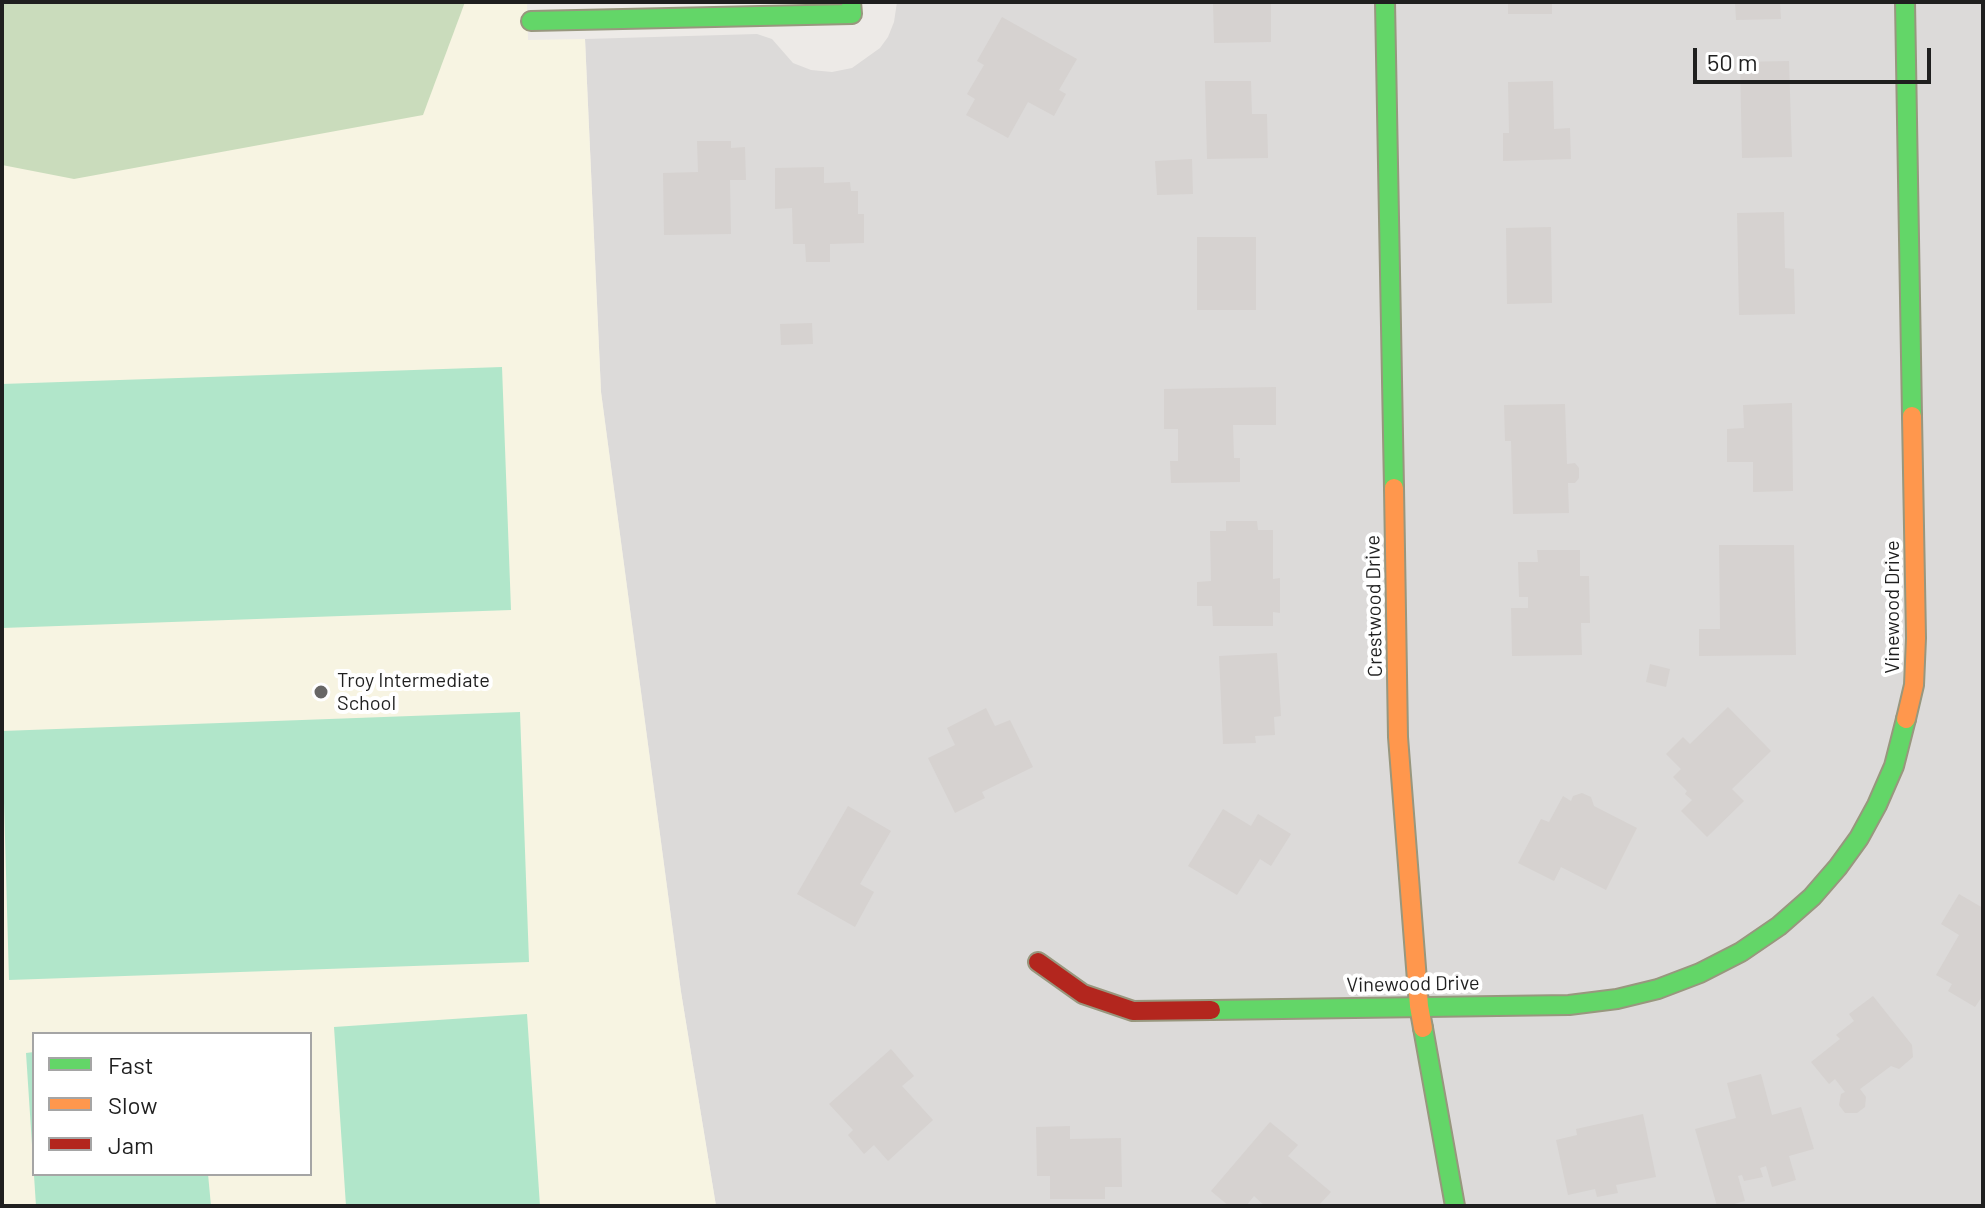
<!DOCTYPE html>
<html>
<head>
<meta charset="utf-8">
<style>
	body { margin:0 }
	#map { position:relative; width:1985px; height:1208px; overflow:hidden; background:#edeae7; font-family:Barlow,sans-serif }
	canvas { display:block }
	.frame { position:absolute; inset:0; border:4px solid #1f1f1f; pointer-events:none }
	.legend { position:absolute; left:32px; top:1032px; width:280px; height:144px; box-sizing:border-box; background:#fff; border:2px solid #a5a5a5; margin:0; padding:10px 14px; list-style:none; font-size:24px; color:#1f1f1f }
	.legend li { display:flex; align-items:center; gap:16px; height:40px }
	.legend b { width:40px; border:2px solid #a5a5a5 }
	.scale { position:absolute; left:1693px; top:48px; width:238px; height:36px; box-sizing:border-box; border:4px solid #1f1f1f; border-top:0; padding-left:10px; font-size:24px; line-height:28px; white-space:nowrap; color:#1f1f1f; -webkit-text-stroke:6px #fff; paint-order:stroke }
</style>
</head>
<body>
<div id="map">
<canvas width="1985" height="1208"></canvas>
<div class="frame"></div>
<ul class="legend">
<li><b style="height:10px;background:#63d668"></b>Fast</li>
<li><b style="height:10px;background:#ff974d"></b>Slow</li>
<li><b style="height:10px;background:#b3261e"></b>Jam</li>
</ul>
<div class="scale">50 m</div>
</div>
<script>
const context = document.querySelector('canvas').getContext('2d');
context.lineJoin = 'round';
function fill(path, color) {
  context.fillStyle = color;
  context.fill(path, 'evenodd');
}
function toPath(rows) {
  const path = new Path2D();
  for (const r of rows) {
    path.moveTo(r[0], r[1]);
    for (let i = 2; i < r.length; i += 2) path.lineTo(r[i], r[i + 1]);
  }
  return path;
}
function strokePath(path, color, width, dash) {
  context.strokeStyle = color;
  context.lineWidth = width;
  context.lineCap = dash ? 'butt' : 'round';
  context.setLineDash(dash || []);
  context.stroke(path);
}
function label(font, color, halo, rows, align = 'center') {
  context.font = font + ' Barlow,sans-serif';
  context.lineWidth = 8;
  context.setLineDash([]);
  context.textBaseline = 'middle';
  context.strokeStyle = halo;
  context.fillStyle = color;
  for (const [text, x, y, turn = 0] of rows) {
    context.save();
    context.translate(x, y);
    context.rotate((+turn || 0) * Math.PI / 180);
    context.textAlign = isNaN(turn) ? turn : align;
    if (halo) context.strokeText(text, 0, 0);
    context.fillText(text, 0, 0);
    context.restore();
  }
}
fill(toPath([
	[897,2,1983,2,1983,1206,716,1206,681,992,601,392,585,39,757,34,772,39,793,63,811,70,832,72,852,68,880,48,888,37,894,22]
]), '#dcdad9');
fill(toPath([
	[2,2,527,2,528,40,585,39,601,392,681,992,716,1206,2,1206],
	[34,1034,310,1034,310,1174,34,1174]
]), '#f7f4e2');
fill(toPath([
	[2,2,465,2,423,115,74,179,2,165]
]), '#cadcbc');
fill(toPath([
	[502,367,511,610,2,628,2,384],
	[520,712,529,962,9,980,2,731],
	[527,1014,540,1206,346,1206,334,1027],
	[34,1052,34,1174,208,1174,211,1206,36,1206,26,1053]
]), '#b1e6ca');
fill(toPath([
	[1213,2,1271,2,1271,42,1214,43],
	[1508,2,1552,2,1552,14,1508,14],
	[1735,2,1780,2,1781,19,1736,20],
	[1002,17,1077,59,1059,90,1066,94,1054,116,1028,102,1008,138,966,115,975,99,967,94,984,65,977,61],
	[1789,61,1792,157,1742,158,1740,62],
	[1205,81,1251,81,1252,114,1267,114,1268,158,1207,159],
	[1553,81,1554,129,1570,128,1571,159,1503,161,1503,133,1509,133,1508,82],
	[697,141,731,141,731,148,745,147,746,180,730,180,731,234,664,235,663,173,698,172],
	[1192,159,1193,194,1157,195,1155,161],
	[824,167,824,183,850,182,851,191,858,191,858,214,864,214,864,243,830,244,830,262,806,262,805,244,793,244,792,208,775,209,775,168],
	[1784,212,1785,268,1794,269,1795,314,1739,315,1737,213],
	[1551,227,1552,303,1507,304,1506,228],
	[1197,237,1256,237,1256,310,1197,310],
	[812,323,813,344,781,345,780,324],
	[1276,387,1276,425,1233,425,1234,458,1240,458,1240,482,1171,483,1170,461,1178,461,1178,429,1164,429,1164,389],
	[1792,403,1793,491,1753,492,1753,462,1727,462,1727,429,1744,428,1743,405],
	[1565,404,1567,464,1575,463,1579,468,1579,478,1575,483,1568,483,1569,513,1513,514,1511,441,1505,441,1504,405],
	[1226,521,1257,521,1258,530,1273,530,1273,579,1280,578,1280,613,1273,612,1273,626,1213,626,1212,606,1197,606,1197,582,1211,581,1210,531,1226,531],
	[1719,545,1794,545,1796,655,1699,656,1699,629,1720,629],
	[1537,550,1580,550,1580,576,1589,576,1590,623,1581,623,1582,655,1512,656,1511,608,1528,608,1528,597,1519,597,1518,562,1538,562],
	[1277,653,1281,716,1274,717,1275,735,1255,736,1256,743,1223,744,1219,656],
	[1650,664,1670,669,1666,687,1646,682],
	[1728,707,1771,751,1732,789,1744,801,1707,837,1681,811,1692,800,1685,794,1687,791,1673,777,1681,769,1666,754,1683,737,1690,744],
	[986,708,995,726,1010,720,1033,767,982,792,985,798,955,813,928,758,955,745,947,728],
	[1582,793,1591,797,1594,806,1637,828,1606,890,1561,867,1554,881,1518,863,1541,819,1549,822,1563,796,1571,801,1573,796],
	[848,806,891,831,860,884,874,892,855,927,797,894],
	[1223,809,1251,826,1258,814,1291,834,1271,866,1260,859,1237,895,1188,866],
	[1959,894,1983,908,1983,995,1975,1007,1948,991,1952,984,1936,975,1959,935,1941,924],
	[1873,996,1912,1045,1913,1057,1899,1069,1891,1066,1860,1089,1866,1097,1865,1107,1857,1113,1845,1113,1839,1105,1841,1094,1845,1092,1835,1079,1829,1084,1811,1062,1840,1039,1836,1035,1854,1021,1849,1014],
	[891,1049,914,1076,902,1086,933,1120,888,1161,874,1145,864,1154,848,1135,853,1130,829,1104],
	[1761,1074,1772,1115,1801,1107,1814,1149,1789,1156,1796,1180,1772,1187,1766,1166,1760,1168,1763,1177,1744,1181,1742,1175,1738,1176,1745,1201,1727,1206,1717,1206,1695,1129,1736,1118,1727,1083],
	[1643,1114,1656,1177,1616,1185,1618,1193,1597,1197,1595,1189,1568,1195,1556,1140,1577,1135,1576,1129],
	[1270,1122,1298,1145,1288,1156,1331,1192,1318,1206,1265,1206,1254,1196,1246,1206,1229,1206,1211,1191],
	[1070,1126,1070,1139,1121,1138,1122,1187,1105,1187,1105,1199,1050,1199,1050,1176,1037,1176,1036,1127]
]), '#d6d2d0');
const fast = toPath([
	[1385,2,1394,488],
	[1905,2,1912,416],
	[531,21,852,14,851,2],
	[1211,1010,1569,1005,1617,999,1658,989,1700,973,1741,952,1779,926,1812,897,1838,867,1859,838,1877,805,1894,766,1906,719],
	[1423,1028,1455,1206]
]);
const slow = toPath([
	[1394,488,1398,737,1419,1006,1423,1028],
	[1906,719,1914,685,1916,638,1912,416]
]);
const jam = toPath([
	[1038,962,1083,994,1133,1011,1211,1010]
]);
strokePath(fast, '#98977e', 22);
strokePath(slow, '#98977e', 22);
strokePath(jam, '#98977e', 22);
strokePath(fast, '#63d668', 18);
strokePath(slow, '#ff974d', 18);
strokePath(jam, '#b3261e', 18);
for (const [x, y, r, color] of [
	[321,692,8,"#676665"]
]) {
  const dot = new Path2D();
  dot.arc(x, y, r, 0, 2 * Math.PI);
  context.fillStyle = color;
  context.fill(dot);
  strokePath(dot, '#fff', 3);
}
label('20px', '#1f1f1f', '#fff', [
	["Crestwood Drive",1374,606,-91],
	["Vinewood Drive",1892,607,-90],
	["Vinewood Drive",1413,984,-1]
]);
label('20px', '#1f1f1f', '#fff', [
	["Troy Intermediate",337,680],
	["School",337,703]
], 'left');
</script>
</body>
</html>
